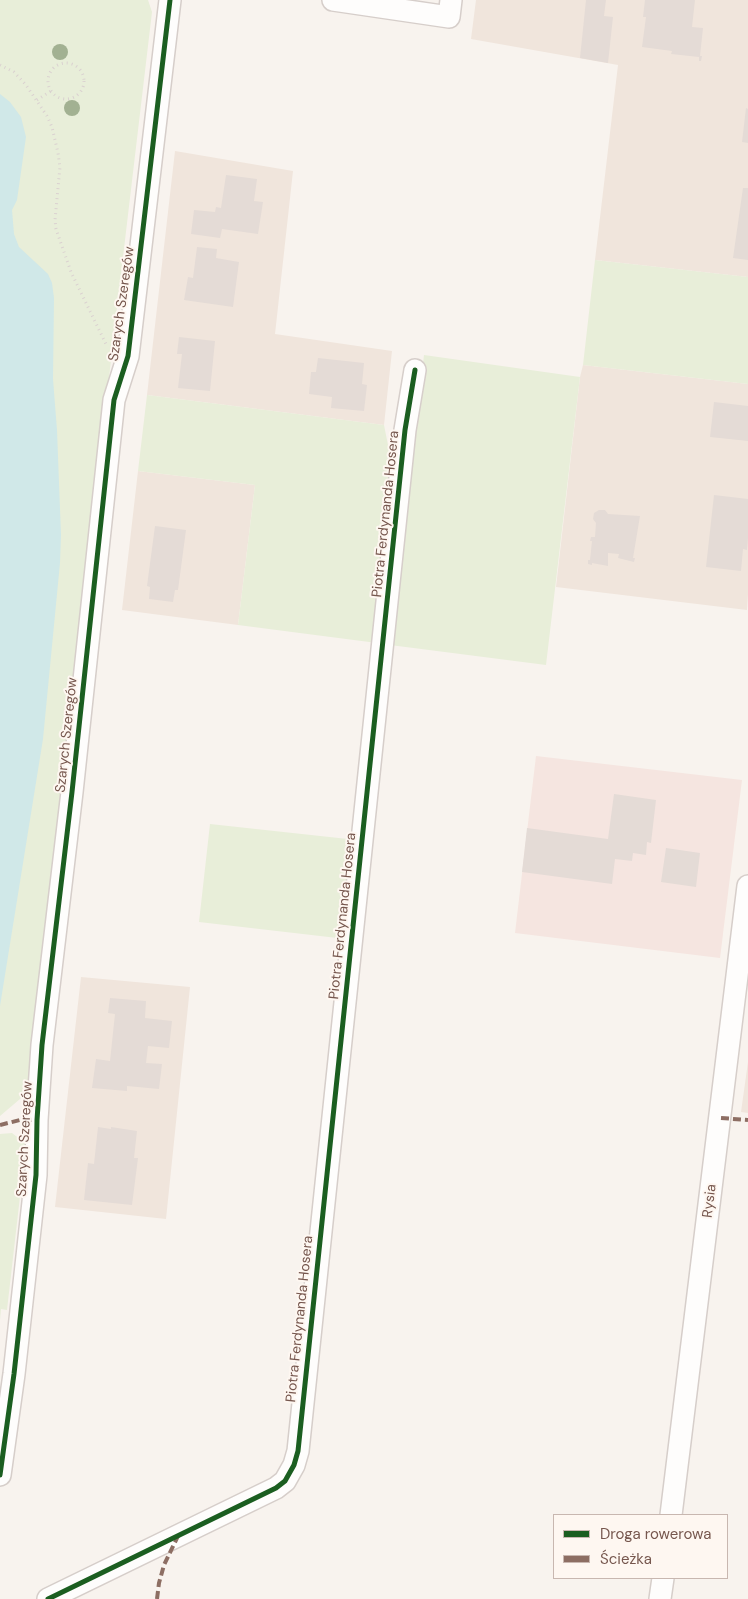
<!DOCTYPE html>
<html>
<head>
<meta charset="utf-8">
<style>
	body { margin:0 }
	#map { position:relative; width:748px; height:1599px; overflow:hidden; background:#f8f3ee; font-family:"DM Sans",sans-serif }
	canvas { display:block }
	.legend { position:absolute; left:553px; top:1514px; width:175px; height:65px; box-sizing:border-box; background:#fef7f1; border:1px solid #c8b7b0; margin:0; padding:6px 9px; list-style:none; font-size:15px; color:#76574e }
	.legend li { display:flex; align-items:center; gap:10px; height:25px }
	.legend b { width:25px; border:1px solid #c8b7b0 }
</style>
</head>
<body>
<div id="map">
<canvas width="748" height="1599"></canvas>
<ul class="legend">
<li><b style="height:6px;background:#1b5e20"></b>Droga rowerowa</li>
<li><b style="height:6px;background:#8d6e63"></b>Ścieżka</li>
</ul>
</div>
<script>
const context = document.querySelector('canvas').getContext('2d');
context.lineJoin = 'round';
function fill(path, color) {
  context.fillStyle = color;
  context.fill(path, 'evenodd');
}
function toPath(rows) {
  const path = new Path2D();
  for (const r of rows) {
    if (r.length === 3) {
      path.moveTo(r[0] + r[2], r[1]);
      path.arc(r[0], r[1], r[2], 0, 2 * Math.PI);
      continue;
    }
    path.moveTo(r[0], r[1]);
    for (let i = 2; i < r.length; i += 2) path.lineTo(r[i], r[i + 1]);
  }
  return path;
}
function strokePath(path, color, width, dash) {
  context.strokeStyle = color;
  context.lineWidth = width;
  context.lineCap = dash ? 'butt' : 'round';
  context.setLineDash(dash || []);
  context.stroke(path);
}
function label(font, color, halo, rows, align = 'center') {
  context.font = font + ' "DM Sans",sans-serif';
  context.lineWidth = 4;
  context.setLineDash([]);
  context.textBaseline = 'middle';
  context.strokeStyle = halo;
  context.fillStyle = color;
  for (const [text, x, y, turn = 0] of rows) {
    context.save();
    context.translate(x, y);
    context.rotate((+turn || 0) * Math.PI / 180);
    context.textAlign = isNaN(turn) ? turn : align;
    if (halo) context.strokeText(text, 0, 0);
    context.fillText(text, 0, 0);
    context.restore();
  }
}
fill(toPath([
	[476,0,748,0,748,277,595,260,618,65,471,39],
	[175,151,293,171,275,334,392,351,384,425,147,395],
	[583,365,748,384,748,594,747,610,556,587,580,377],
	[138,471,255,485,238,625,122,610],
	[81,977,190,987,166,1219,55,1207],
	[748,1062,748,1113,741,1112]
]), '#f0e5dc');
fill(toPath([
	[536,756,742,780,720,958,515,933]
]), '#f5e5e0');
fill(toPath([
	[0,0,148,0,152,12,114,333,30,1088,20,1099,0,1116],
	[595,260,748,277,748,384,583,365],
	[424,355,580,377,546,665,390,645],
	[147,395,384,425,393,470,377,643,238,625,255,485,138,471],
	[210,824,357,840,346,939,199,922],
	[12,1133,26,1144,7,1310,1,1309,0,1320,0,1134]
]), '#e8eed9');
fill(toPath([
	[0,94,10,102,21,117,26,137,17,200,12,210,14,234,19,247,48,274,52,283,54,298,53,379,57,430,61,535,60,563,43,739,0,1006]
]), '#d0e8e8');
fill(toPath([
	[586,0,606,0,604,16,613,17,608,63,580,58],
	[645,0,695,0,692,27,703,28,700,56,702,56,701,61,699,61,699,57,671,54,672,51,642,47,646,17,643,17],
	[746,108,748,109,748,143,742,142],
	[226,175,257,179,254,201,263,202,258,234,222,229,220,238,191,234,194,210,215,212,216,207,221,208],
	[743,188,748,188,748,260,733,258],
	[197,247,217,249,216,258,239,262,233,307,184,300,188,277,193,278],
	[179,337,215,341,210,391,178,388,182,354,177,354],
	[318,358,364,363,362,384,367,385,364,411,331,408,332,397,309,394,311,372,316,372],
	[714,402,748,406,748,441,710,437],
	[714,495,748,499,748,538,747,550,743,549,741,571,706,567],
	[599,510,605,510,608,514,640,516,633,558,635,558,634,562,618,558,619,554,608,553,608,566,592,563,592,565,588,564,588,560,590,560,592,541,590,541,591,537,595,537,596,523,593,519,594,513],
	[155,526,186,530,178,590,175,590,173,602,149,599,150,587,147,586],
	[614,794,656,800,651,843,647,842,646,855,633,853,632,861,615,859,612,884,522,872,527,828,608,839],
	[666,848,700,853,696,887,661,882],
	[110,998,146,1001,145,1018,172,1021,169,1048,148,1046,146,1063,162,1064,159,1089,127,1086,127,1091,92,1088,96,1059,110,1061,115,1014,108,1013],
	[98,1127,111,1129,111,1127,137,1131,134,1158,138,1158,132,1205,84,1200,88,1163,94,1164]
]), '#e4dbd6');
const street = toPath([
	[333,0,449,17,451,0],
	[0,1475,14,1374,36,1175,37,1120,42,1045,72,792,114,400,128,356,170,0],
	[671,1515,748,886],
	[48,1599,276,1488,285,1481,294,1465,298,1451,405,430,415,370],
	[660,1599,663,1578]
]);
strokePath(street, '#d6ceca', 24);
strokePath(toPath([
	[66,81,18],
	[0,65,14,72,26,85,47,116,52,127,58,153,60,167,55,220,56,229,71,272,106,344],
	[37,100,51,91]
]), '#dad1d0', 3, [1, 4]);
strokePath(street, '#fefdfc', 21);
strokePath(toPath([
	[721,1118,748,1120],
	[0,1125,20,1120,37,1120],
	[157,1599,159,1583,164,1565,178,1536]
]), '#8d6e63', 4, [8, 4]);
strokePath(toPath([
	[0,1475,14,1374,36,1175,37,1120,42,1045,72,792,114,400,128,356,170,0],
	[48,1599,276,1488,285,1481,294,1465,298,1451,405,430,415,370]
]), '#1b5e20', 5);
context.fillStyle = '#a2b192';
for (const [x, y] of [
	[60,52],
	[72,108]
]) {
  context.beginPath();
  context.arc(x, y, 8, 0, 2 * Math.PI);
  context.fill();
}
label('14px', '#76574e', '#fef7f1', [
	["Szarych Szeregów",122,304,-82],
	["Piotra Ferdynanda Hosera",386,514,-84],
	["Szarych Szeregów",67,735,-84],
	["Piotra Ferdynanda Hosera",343,916,-84],
	["Szarych Szeregów",25,1139,-87],
	["Rysia",710,1201,-83],
	["Piotra Ferdynanda Hosera",300,1319,-84]
]);
</script>
</body>
</html>
